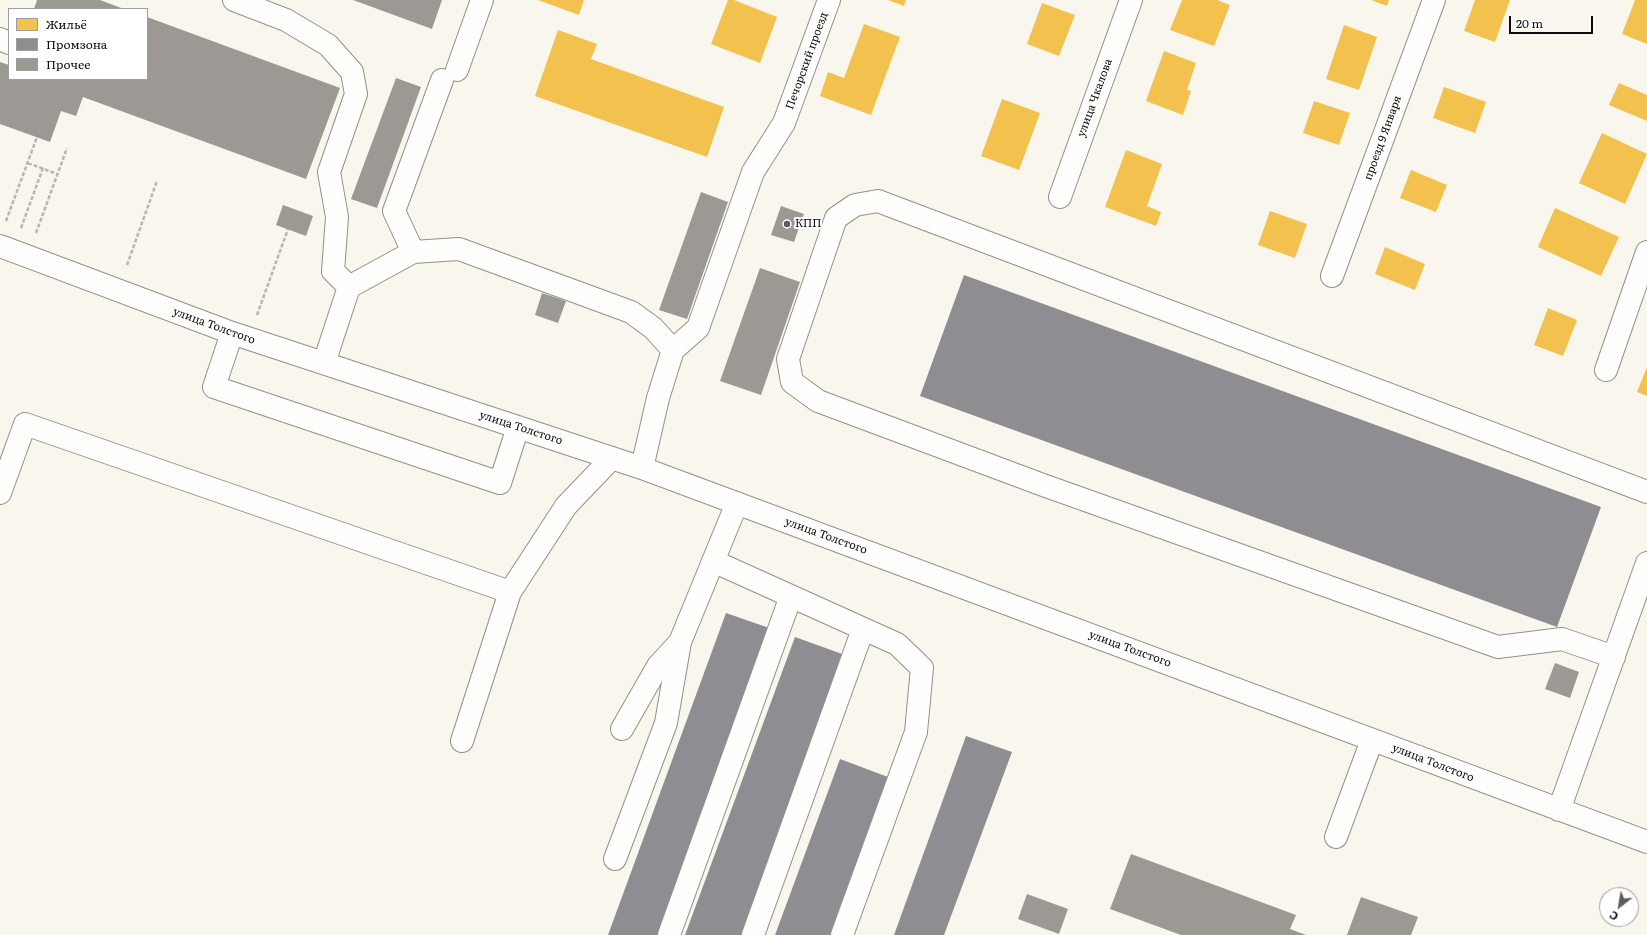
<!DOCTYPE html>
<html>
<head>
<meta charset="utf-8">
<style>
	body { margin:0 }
	#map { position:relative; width:1647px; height:935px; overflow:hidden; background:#f9f6ed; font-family:Literata,serif }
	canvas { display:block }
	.legend { position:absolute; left:8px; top:8px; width:140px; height:72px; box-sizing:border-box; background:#fff; border:1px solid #9d9d9d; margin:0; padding:5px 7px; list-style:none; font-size:12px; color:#0a0a0a }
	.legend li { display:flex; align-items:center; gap:8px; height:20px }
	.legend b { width:20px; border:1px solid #9d9d9d }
	.north { position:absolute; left:1599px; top:887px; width:40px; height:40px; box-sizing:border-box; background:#fff; border:1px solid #9d9d9d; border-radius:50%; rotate:211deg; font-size:11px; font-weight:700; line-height:16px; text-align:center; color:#0a0a0a }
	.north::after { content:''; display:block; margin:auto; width:14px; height:18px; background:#5e5d59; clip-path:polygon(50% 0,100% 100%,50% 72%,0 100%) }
	.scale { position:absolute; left:1509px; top:16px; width:84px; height:18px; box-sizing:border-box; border:2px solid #0a0a0a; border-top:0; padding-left:5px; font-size:12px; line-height:14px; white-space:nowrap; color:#0a0a0a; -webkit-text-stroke:3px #fff; paint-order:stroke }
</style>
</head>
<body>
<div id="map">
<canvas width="1647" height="935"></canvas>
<ul class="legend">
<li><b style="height:11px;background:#f2c14e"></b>Жильё</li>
<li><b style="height:11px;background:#8d8d92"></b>Промзона</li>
<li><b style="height:11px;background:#9c9893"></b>Прочее</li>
</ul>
<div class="north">С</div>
<div class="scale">20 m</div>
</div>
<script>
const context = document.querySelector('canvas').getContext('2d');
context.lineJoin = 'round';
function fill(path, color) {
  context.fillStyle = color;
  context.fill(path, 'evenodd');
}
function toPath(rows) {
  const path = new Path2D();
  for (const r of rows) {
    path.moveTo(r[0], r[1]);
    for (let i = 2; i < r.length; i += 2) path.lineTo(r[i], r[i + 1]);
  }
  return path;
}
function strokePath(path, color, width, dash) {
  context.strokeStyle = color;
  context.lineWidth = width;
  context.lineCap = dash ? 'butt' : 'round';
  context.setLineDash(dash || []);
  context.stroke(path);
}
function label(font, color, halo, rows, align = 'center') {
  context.font = font + ' Literata,serif';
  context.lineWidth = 4;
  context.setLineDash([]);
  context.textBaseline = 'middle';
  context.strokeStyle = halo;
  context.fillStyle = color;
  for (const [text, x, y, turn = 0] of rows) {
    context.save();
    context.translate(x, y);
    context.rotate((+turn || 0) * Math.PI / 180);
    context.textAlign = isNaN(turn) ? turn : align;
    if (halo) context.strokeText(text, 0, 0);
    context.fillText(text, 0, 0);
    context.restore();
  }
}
fill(toPath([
	[538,0,584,0,579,15],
	[728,0,734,0,777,17,760,63,711,44],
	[888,0,906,0,904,6],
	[1182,0,1217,0,1230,5,1214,46,1170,30],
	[1371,0,1389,0,1387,6],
	[1475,0,1510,0,1495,42,1464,31],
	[1635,0,1647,0,1647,44,1622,34],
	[1042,3,1075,15,1059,56,1027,44],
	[864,24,900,37,871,115,820,96,828,72,844,78],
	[1344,25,1377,37,1359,90,1326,79],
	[558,30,597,44,591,59,724,107,707,157,535,96],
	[1164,51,1196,63,1187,90,1191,91,1183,115,1146,101],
	[1619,83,1647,95,1647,121,1609,105],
	[1444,87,1486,102,1475,133,1433,118],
	[1002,99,1040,113,1019,170,981,156],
	[1314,101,1350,113,1339,145,1303,133],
	[1602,133,1647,154,1625,204,1579,183],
	[1126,150,1162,164,1147,206,1161,212,1156,226,1105,207],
	[1411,170,1447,185,1436,212,1400,198],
	[1555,208,1619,237,1601,276,1538,247],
	[1270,211,1307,224,1295,258,1258,245],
	[1385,247,1425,264,1415,290,1375,274],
	[1548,308,1577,320,1563,356,1534,345],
	[1647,367,1647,396,1637,392]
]), '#f2c14e');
fill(toPath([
	[964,275,1601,507,1557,627,920,396],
	[726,613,772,629,660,935,608,935],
	[795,637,845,655,742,935,685,935],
	[966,736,1012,752,944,935,894,935],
	[840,759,888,777,830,935,775,935]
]), '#8d8d92');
fill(toPath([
	[37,0,100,0,124,9,34,9],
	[353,0,442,0,432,29],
	[147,17,340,88,306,179,83,97,76,116,61,111,50,142,0,124,0,62,9,65,9,79,147,79],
	[396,78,421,87,377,208,351,199],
	[701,192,728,202,687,319,659,310],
	[283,205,313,216,306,236,276,225],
	[781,206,804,214,794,242,771,235],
	[760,268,800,282,761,395,720,381],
	[542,293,566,301,558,323,535,315],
	[1555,663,1579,672,1570,698,1545,689],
	[1131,854,1296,915,1290,929,1306,935,1181,935,1110,909],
	[1027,894,1068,909,1059,934,1018,919],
	[1361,897,1418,917,1411,935,1347,935]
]), '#9c9893');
const minor = toPath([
	[234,0,286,20,328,45,352,72,356,94,329,172,337,217,333,271,349,287],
	[0,39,9,43],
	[457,70,482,0],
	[1060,197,1131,0],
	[0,246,232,333,642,468,1647,842],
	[413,252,394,211,442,80],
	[1332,276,1434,0],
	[232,333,214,387,500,483,518,427],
	[673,350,698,328,753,172,784,123,829,0],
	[324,363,349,287,413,252,459,249,631,312,653,328,673,350,658,398,642,468],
	[1606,370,1647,252],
	[0,493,25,424,510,592],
	[713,561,897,644,922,668,916,732,842,935],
	[1614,657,1562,639,1498,647,1043,485,818,401,792,382,788,359,836,218,855,205,878,201,1647,492],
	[622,729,658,666,680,642,737,503],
	[462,741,510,592,566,506,612,458],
	[1559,810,1647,563],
	[1336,837,1372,740],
	[615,859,666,723,680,642],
	[669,935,791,596],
	[753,935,863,629]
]);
strokePath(minor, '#92908c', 24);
strokePath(toPath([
	[28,163,57,174],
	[6,221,37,137],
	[21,228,43,168],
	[36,233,67,148],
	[127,265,157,181],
	[257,315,288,229]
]), '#b7b6b5', 2.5, [4, 2]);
strokePath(minor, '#fefefc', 22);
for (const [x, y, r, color] of [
	[787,224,4,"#5e5d59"]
]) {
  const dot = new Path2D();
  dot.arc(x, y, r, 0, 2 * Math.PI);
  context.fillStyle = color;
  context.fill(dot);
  strokePath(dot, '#fff', 1.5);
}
label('11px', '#0a0a0a', '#fff', [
	["Печорский проезд",807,61,-70],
	["улица Чкалова",1095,98,-70],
	["проезд 9 Января",1383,138,-70],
	["улица Толстого",214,326,20],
	["улица Толстого",521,428,18],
	["улица Толстого",826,536,20],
	["улица Толстого",1130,649,20],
	["улица Толстого",1433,763,21]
]);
label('11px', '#0a0a0a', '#fff', [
	["КПП",795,224]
], 'left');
</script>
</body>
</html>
